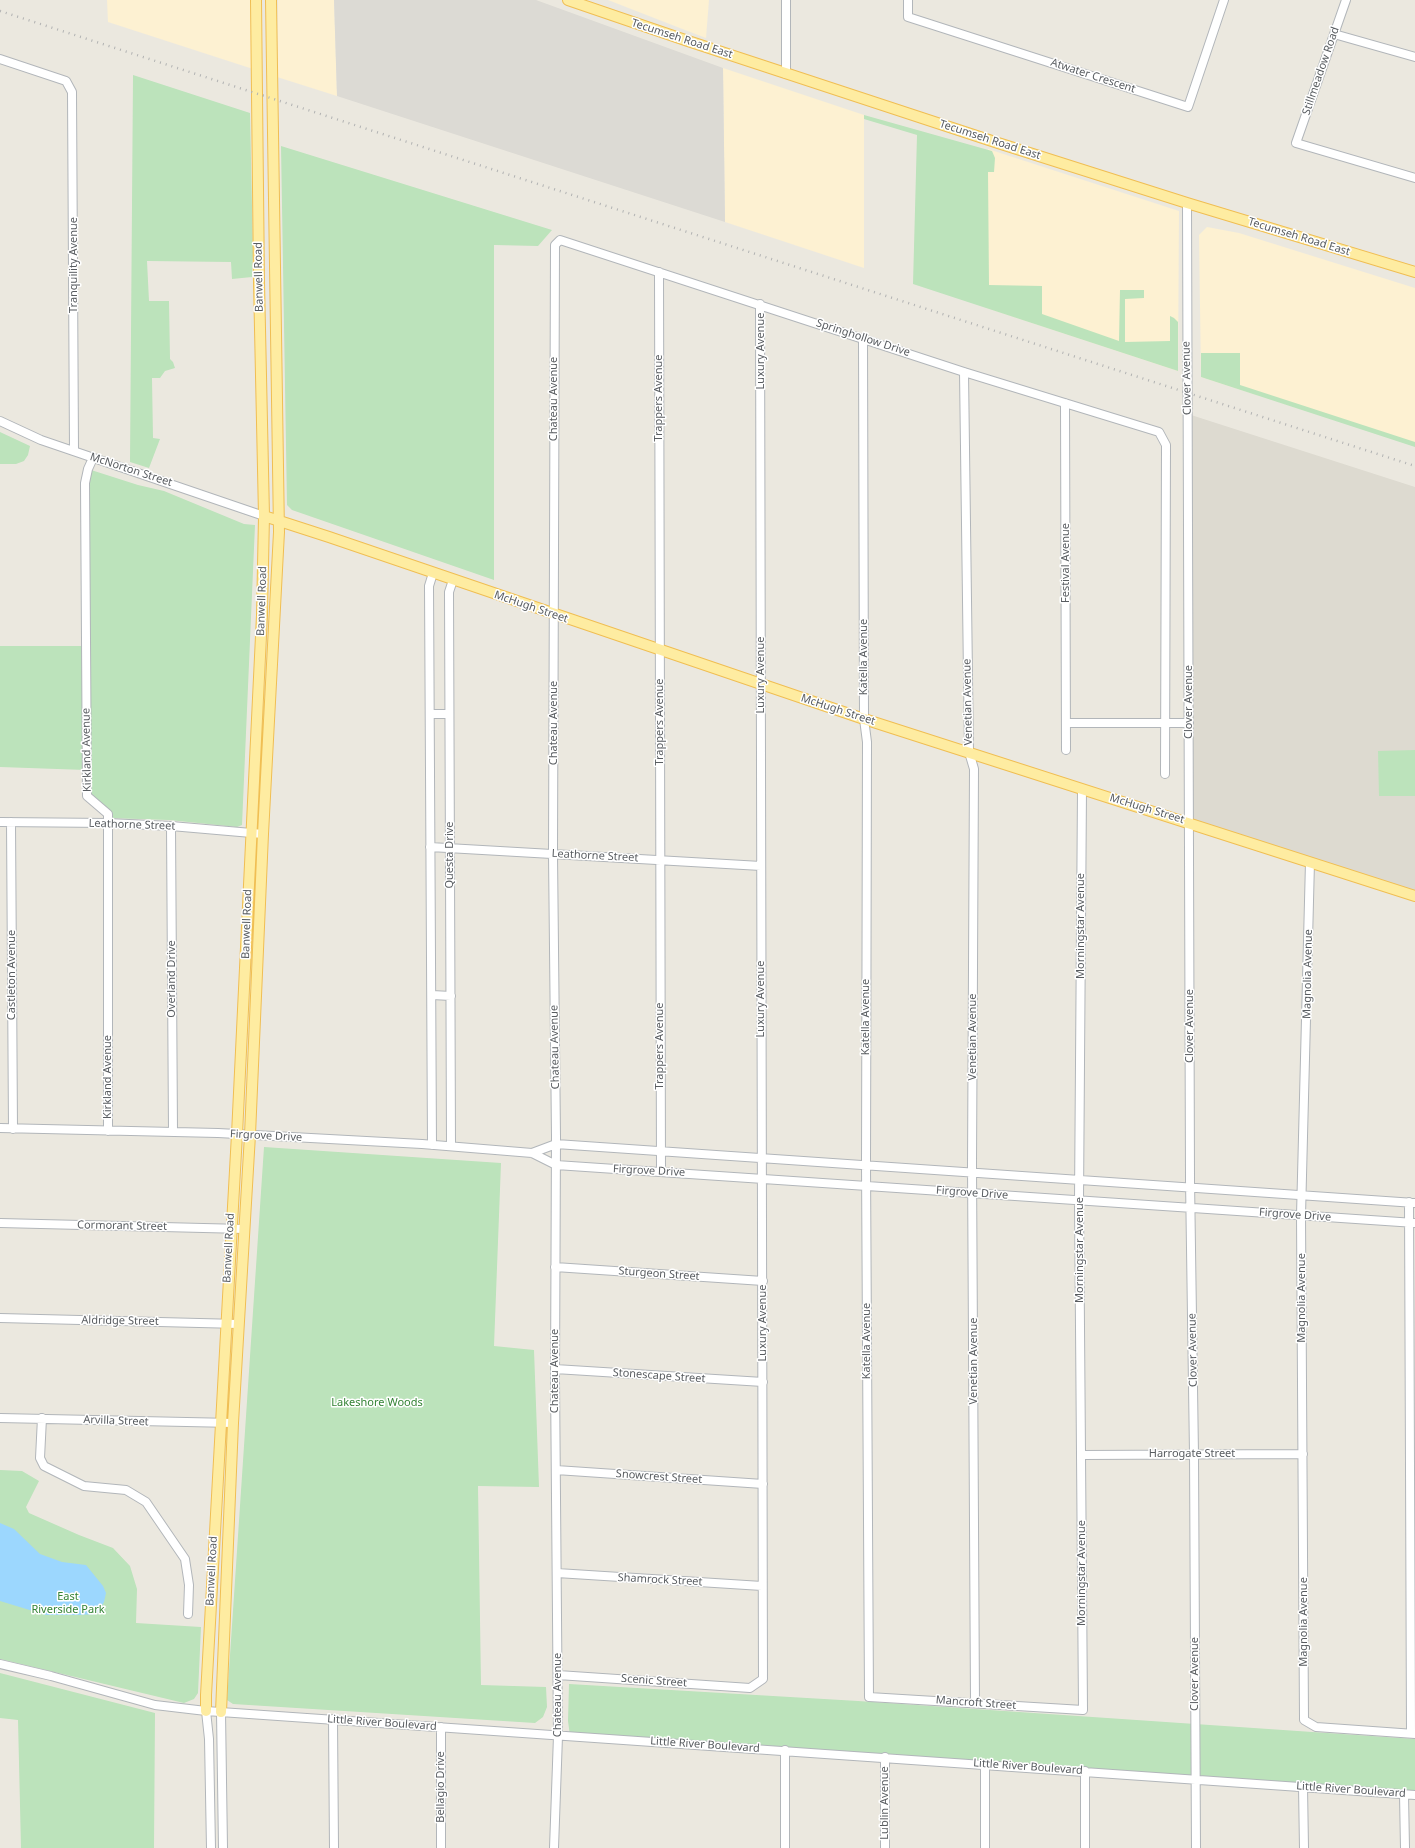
<!DOCTYPE html>
<html>
<head>
<meta charset="utf-8">
<style>
	body { margin:0 }
	canvas { display:block; background:#ebe8df }
</style>
</head>
<body>
<canvas width="1415" height="1848"></canvas>
<script>
const context = document.querySelector('canvas').getContext('2d');
context.lineJoin = 'round';
function fill(path, color) {
  context.fillStyle = color;
  context.fill(path, 'evenodd');
}
function toPath(rows) {
  const path = new Path2D();
  for (const r of rows) {
    path.moveTo(r[0], r[1]);
    for (let i = 2; i < r.length; i += 2) path.lineTo(r[i], r[i + 1]);
  }
  return path;
}
function strokePath(path, color, width, dash) {
  context.strokeStyle = color;
  context.lineWidth = width;
  context.lineCap = dash ? 'butt' : 'round';
  context.setLineDash(dash || []);
  context.stroke(path);
}
function label(font, color, halo, rows, align = 'center') {
  context.font = font + ' "Noto Sans",sans-serif';
  context.lineWidth = 3;
  context.setLineDash([]);
  context.textBaseline = 'middle';
  context.strokeStyle = halo;
  context.fillStyle = color;
  for (const [text, x, y, turn = 0] of rows) {
    context.save();
    context.translate(x, y);
    context.rotate((+turn || 0) * Math.PI / 180);
    context.textAlign = isNaN(turn) ? turn : align;
    if (halo) context.strokeText(text, 0, 0);
    context.fillText(text, 0, 0);
    context.restore();
  }
}
fill(toPath([
	[107,0,252,0,253,69,108,22],
	[278,0,334,0,337,96,277,77],
	[608,0,709,0,706,38,685,30],
	[723,68,864,115,864,268,725,222],
	[988,149,1179,211,1178,371,987,308],
	[1207,227,1239,233,1415,288,1415,446,1201,377,1199,235]
]), '#fdf1d2');
fill(toPath([
	[334,0,536,0,723,68,725,222,337,96]
]), '#dcdad4');
fill(toPath([
	[1188,414,1415,487,1415,896,1190,823]
]), '#dddad0');
fill(toPath([
	[133,75,250,113,253,254,252,277,232,279,231,262,147,261,149,301,169,301,170,359,173,362,175,368,165,371,160,378,152,378,153,438,160,439,149,468,130,462],
	[864,115,992,151,995,158,994,172,988,172,989,285,1042,286,1042,314,1119,341,1120,290,1144,290,1144,298,1125,299,1125,342,1170,341,1170,316,1174,318,1178,322,1178,371,913,284,917,135,864,119],
	[281,146,552,230,538,246,494,245,494,580,292,510,287,505],
	[1201,353,1240,353,1240,385,1415,442,1415,447,1201,377],
	[0,432,30,446,28,455,24,461,16,464,0,464],
	[88,469,138,485,164,491,244,524,255,525,242,825,237,827,169,820,108,818,87,796,86,770,0,767,0,646,86,646],
	[1415,750,1415,796,1379,796,1378,751],
	[264,1147,501,1163,494,1346,534,1350,539,1487,478,1486,481,1685,546,1687,547,1707,543,1717,535,1723,233,1704,227,1700],
	[0,1470,22,1471,39,1481,26,1507,29,1513,79,1535,113,1548,130,1566,137,1589,136,1623,201,1627,198,1693,194,1699,184,1703,0,1659],
	[0,1673,155,1713,154,1848,21,1848,18,1720,0,1718],
	[569,1684,858,1701,1415,1739,1415,1795,570,1736,568,1721]
]), '#bce3bb');
fill(toPath([
	[0,1523,14,1529,40,1554,62,1562,86,1565,103,1586,106,1593,104,1602,97,1614,78,1615,46,1615,0,1601]
]), '#9cd7fe');
const minor = toPath([
	[786,0,786,74],
	[908,0,908,17,1188,107,1224,0],
	[1346,0,1296,143,1415,178],
	[1334,34,1415,57],
	[0,59,66,81,72,92,74,451],
	[1187,203,1190,1180,1194,1454,1196,1848],
	[659,272,661,1171],
	[863,338,864,719,867,742,866,1165,869,1697,1083,1710,1079,1200,1082,789],
	[964,372,969,752,974,769,972,1165,975,1703],
	[1065,403,1066,750],
	[0,421,41,440,264,516],
	[93,458,88,469,85,483,87,796,108,814,108,1131],
	[430,714,449,714],
	[1066,723,1189,723],
	[0,822,108,823,171,826,263,834],
	[11,822,13,1129],
	[171,826,173,1132],
	[430,847,761,866],
	[1310,862,1301,1215,1304,1720,1316,1727,1415,1734],
	[432,995,451,996],
	[0,1128,218,1133,422,1144,532,1153,556,1165,1415,1223],
	[432,1145,429,586,433,573],
	[451,1146,449,592,453,580],
	[532,1153,556,1144,1415,1203],
	[1409,1202,1411,1733],
	[0,1223,244,1229],
	[555,1267,763,1281],
	[0,1318,239,1324],
	[555,1369,763,1382],
	[0,1418,233,1423],
	[42,1418,40,1458,44,1466,84,1486,126,1490,146,1502,185,1559,189,1585,188,1614],
	[1081,1455,1303,1454],
	[556,1470,763,1484],
	[557,1573,762,1586],
	[0,1664,51,1676,155,1705,206,1711,1415,1795],
	[558,1675,750,1688,763,1679,760,304],
	[206,1711,209,1739,211,1848],
	[221,1712,223,1848],
	[333,1719,334,1848],
	[441,1727,441,1848],
	[785,1750,785,1848],
	[885,1757,885,1848],
	[985,1764,985,1848],
	[1085,1771,1085,1848],
	[1303,1786,1304,1848],
	[1404,1794,1405,1848],
	[554,1848,558,1736,555,1378,556,1137,553,854,555,245,560,240,964,372,1159,432,1166,445,1165,774]
]);
const major = toPath([
	[568,0,688,41,998,143,1187,203,1415,272],
	[264,516,329,537,864,719,1415,896],
	[206,1711,206,1695,237,1134,262,615,264,516,259,282,256,0],
	[221,1712,233,1423,250,1135,263,834,279,532,271,0]
]);
strokePath(minor, '#b2b6ba', 10);
strokePath(major, '#f0be53', 12);
strokePath(minor, '#fff', 8);
strokePath(major, '#feeca1', 10);
strokePath(toPath([
	[0,11,1415,466]
]), '#b1b2b2', 2.5, [1, 5]);
label('11px', '#585c60', '#fff', [
	["Tecumseh Road East",682,39,18],
	["Stillmeadow Road",1321,71,-71],
	["Atwater Crescent",1093,76,18],
	["Tecumseh Road East",990,140,18],
	["Tecumseh Road East",1299,237,17],
	["Tranquility Avenue",74,265,-90],
	["Banwell Road",259,277,-91],
	["Springhollow Drive",863,338,18],
	["Luxury Avenue",761,351,-90],
	["Clover Avenue",1187,378,-91],
	["Trappers Avenue",659,398,-90],
	["Chateau Avenue",554,399,-90],
	["McNorton Street",131,470,18],
	["Festival Avenue",1066,563,-90],
	["Banwell Road",262,601,-88],
	["McHugh Street",531,607,19],
	["Katella Avenue",864,657,-90],
	["Luxury Avenue",761,675,-90],
	["Venetian Avenue",968,702,-91],
	["Clover Avenue",1189,702,-90],
	["McHugh Street",838,710,18],
	["Trappers Avenue",660,722,-90],
	["Chateau Avenue",554,723,-90],
	["Kirkland Avenue",87,750,-91],
	["McHugh Street",1147,809,17],
	["Leathorne Street",132,825,2],
	["Questa Drive",450,855,-90],
	["Leathorne Street",595,856,3],
	["Banwell Road",247,924,-88],
	["Morningstar Avenue",1081,926,-90],
	["Magnolia Avenue",1308,974,-89],
	["Castleton Avenue",12,975,-90],
	["Overland Drive",172,979,-90],
	["Luxury Avenue",761,999,-90],
	["Katella Avenue",866,1017,-90],
	["Clover Avenue",1190,1026,-90],
	["Venetian Avenue",973,1037,-90],
	["Trappers Avenue",660,1046,-90],
	["Chateau Avenue",555,1047,-91],
	["Kirkland Avenue",108,1077,-90],
	["Firgrove Drive",266,1136,3],
	["Firgrove Drive",649,1171,3],
	["Firgrove Drive",972,1193,4],
	["Firgrove Drive",1295,1215,4],
	["Cormorant Street",122,1226,1],
	["Banwell Road",229,1248,-87],
	["Morningstar Avenue",1080,1250,-90],
	["Sturgeon Street",659,1274,4],
	["Magnolia Avenue",1302,1298,-90],
	["Aldridge Street",120,1321,1],
	["Luxury Avenue",763,1323,-90],
	["Katella Avenue",867,1341,-90],
	["Clover Avenue",1193,1350,-91],
	["Venetian Avenue",974,1361,-90],
	["Chateau Avenue",555,1371,-90],
	["Stonescape Street",659,1376,4],
	["Arvilla Street",116,1421,2],
	["Harrogate Street",1192,1454],
	["Snowcrest Street",659,1477,4],
	["Banwell Road",212,1571,-87],
	["Morningstar Avenue",1082,1573,-90],
	["Shamrock Street",660,1580,3],
	["Magnolia Avenue",1304,1622,-90],
	["Clover Avenue",1195,1674,-90],
	["Scenic Street",654,1681,4],
	["Chateau Avenue",558,1695,-90],
	["Mancroft Street",976,1703,4],
	["Little River Boulevard",382,1723,4],
	["Little River Boulevard",705,1745,4],
	["Little River Boulevard",1028,1767,4],
	["Bellagio Drive",441,1787,-90],
	["Little River Boulevard",1351,1790,4],
	["Lublin Avenue",885,1803,-90]
]);
label('11px', '#348335', '#fff', [
	["Lakeshore Woods",377,1403],
	["East",68,1597],
	["Riverside Park",68,1610]
]);
</script>
</body>
</html>
